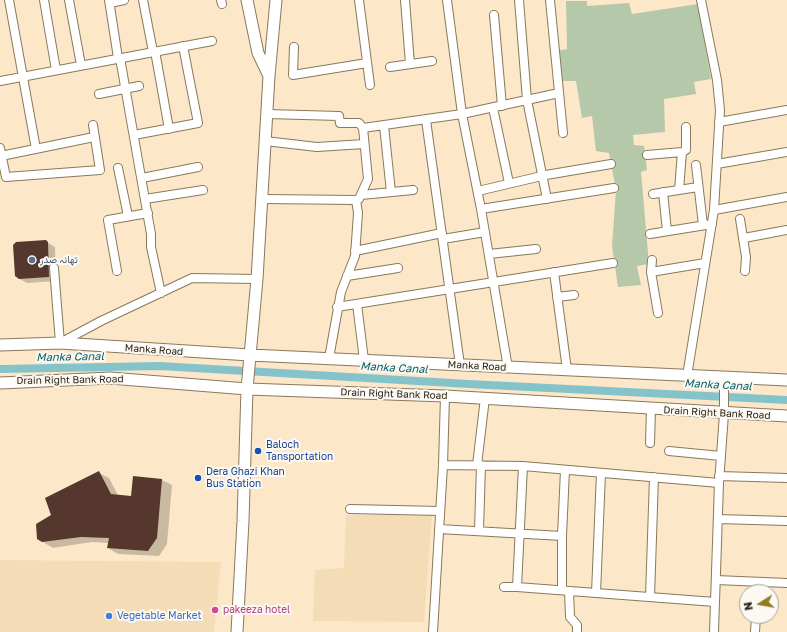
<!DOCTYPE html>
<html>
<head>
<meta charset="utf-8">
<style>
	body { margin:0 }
	#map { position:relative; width:787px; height:632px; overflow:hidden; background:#fce8c9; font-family:"Golos Text",sans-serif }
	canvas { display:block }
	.north { position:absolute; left:739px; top:584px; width:40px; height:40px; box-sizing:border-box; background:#fcf8f2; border:1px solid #a8a39a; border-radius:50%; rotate:259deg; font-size:11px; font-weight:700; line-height:16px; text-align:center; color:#2a2317 }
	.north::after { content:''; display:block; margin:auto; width:14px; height:18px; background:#927c22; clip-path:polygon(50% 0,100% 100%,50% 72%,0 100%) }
</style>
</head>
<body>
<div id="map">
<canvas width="787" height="632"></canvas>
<div class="north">N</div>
</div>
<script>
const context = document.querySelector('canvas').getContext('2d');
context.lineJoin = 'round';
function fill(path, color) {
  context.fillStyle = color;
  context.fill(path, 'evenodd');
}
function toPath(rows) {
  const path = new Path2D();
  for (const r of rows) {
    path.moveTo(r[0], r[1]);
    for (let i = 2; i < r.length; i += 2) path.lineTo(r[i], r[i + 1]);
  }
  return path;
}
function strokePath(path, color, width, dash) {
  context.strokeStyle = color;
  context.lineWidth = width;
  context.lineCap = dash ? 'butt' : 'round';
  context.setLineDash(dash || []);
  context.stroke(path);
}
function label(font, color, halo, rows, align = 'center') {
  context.font = font + ' "Golos Text",Vazirmatn,sans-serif';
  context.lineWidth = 4;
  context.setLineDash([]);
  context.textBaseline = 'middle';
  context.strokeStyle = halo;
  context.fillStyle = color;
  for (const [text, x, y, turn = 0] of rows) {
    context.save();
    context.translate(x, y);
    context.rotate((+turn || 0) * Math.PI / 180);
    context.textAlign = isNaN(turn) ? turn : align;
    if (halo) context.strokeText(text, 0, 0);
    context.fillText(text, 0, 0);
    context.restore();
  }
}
fill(toPath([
	[346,515,432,515,424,622,313,621,315,570,344,568],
	[0,560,221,562,214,632,0,632]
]), '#f4dcb7');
fill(toPath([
	[566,1,587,1,587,6,629,3,632,14,698,4,711,79,694,82,696,94,664,99,665,132,633,135,634,145,644,146,647,170,641,172,649,264,637,266,641,285,618,287,612,246,616,190,609,153,596,151,592,116,582,118,576,81,561,81,555,51,567,49]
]), '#b6c8aa');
fill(toPath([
	[45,241,55,247,56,281,27,283,20,279],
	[99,473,109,478,118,495,132,497,134,477,162,480,172,485,167,544,159,556,118,554,108,548,109,543,92,542,53,548,43,542,52,515]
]), '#0003');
strokePath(toPath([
	[0,369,160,366,469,384,787,400]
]), '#85c3cb', 8);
fill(toPath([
	[46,240,48,242,49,277,19,279,15,276,13,245,16,242],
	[99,471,111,494,131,496,133,476,162,479,157,538,148,551,107,548,109,538,81,537,42,542,37,539,36,524,51,515,45,498]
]), '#56372d');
const street = toPath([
	[9,0,36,149],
	[44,0,56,70],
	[69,0,81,65],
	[109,0,118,58],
	[143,0,153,52],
	[221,0,222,4],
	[359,0,370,85],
	[405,0,410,64],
	[447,0,462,114,481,209,508,368],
	[519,0,527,100,547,199],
	[550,0,563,133],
	[110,3,124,0],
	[494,15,502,106],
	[294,47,293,75,367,63],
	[155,51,169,129],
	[120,58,151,234,151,247,161,293],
	[390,67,432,61],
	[0,81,212,41],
	[99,94,139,86],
	[493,108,509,183],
	[426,120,460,365],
	[719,122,787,110],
	[384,126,391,192],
	[363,128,462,114,559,93],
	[134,135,198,123,183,46],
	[265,141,317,147,364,144],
	[0,148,6,177,100,170,93,125],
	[647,155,682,152],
	[1,156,94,137],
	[717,164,787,152],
	[696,165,703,225],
	[118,168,128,216],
	[142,178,198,167],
	[679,190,682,152,686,150,686,127],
	[478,191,546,175,611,164],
	[663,192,667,231],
	[653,194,698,187],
	[361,195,413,190],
	[145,199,203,190],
	[263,199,356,200,359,199,368,179,363,128,359,123,340,123,339,116,267,114],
	[481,209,614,188],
	[714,210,787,197],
	[740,219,746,257,745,271],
	[650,234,712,224],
	[744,238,787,230],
	[443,239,485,232],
	[355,251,442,233],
	[489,254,536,249],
	[652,260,651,272,658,313],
	[54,268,60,343,101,321,192,278,257,279],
	[117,271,108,220,148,213],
	[554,272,567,370],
	[651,272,705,263],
	[347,276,398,268],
	[557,297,574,295],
	[357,304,364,360],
	[337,307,613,263],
	[329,358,341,292,355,256,358,213,356,200],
	[687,376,714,210,720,110,717,80,701,0],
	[650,443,651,409],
	[669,451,721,456],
	[443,465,523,466,719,483],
	[477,465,485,398],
	[523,466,517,587,715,602],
	[719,476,787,478],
	[350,509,440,511],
	[718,519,787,521],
	[439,529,562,536],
	[479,530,481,465],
	[716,580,787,583],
	[504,587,517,587],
	[562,590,562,536,565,470],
	[569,591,570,617,577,625,577,632],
	[596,593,601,473],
	[650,597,654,477],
	[433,632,443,465,445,396],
	[714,632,719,483,724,414,724,378],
	[755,632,756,616]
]);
const secondary = toPath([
	[247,0,258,53,269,76],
	[0,345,60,343,250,355,787,380],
	[0,383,110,378,247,389,445,396,787,416],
	[237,632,243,521,247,389,257,279,269,76,276,0]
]);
strokePath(street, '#8a785c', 10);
strokePath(secondary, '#8a785c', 13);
strokePath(street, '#fff', 8);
strokePath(secondary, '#fff', 11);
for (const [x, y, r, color] of [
	[32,260,4,"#5c6f8a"],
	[258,451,4,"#1a4fb4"],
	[198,478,4,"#1a4fb4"],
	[215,610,4,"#d1479c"],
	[109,616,4,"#3f7fe0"]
]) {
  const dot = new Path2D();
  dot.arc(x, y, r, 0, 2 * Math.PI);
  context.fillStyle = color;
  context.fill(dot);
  strokePath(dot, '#fcf8f2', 1.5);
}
label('10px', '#4e5e75', '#fcf8f2', [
	["تھانہ صدر",40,260]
], 'left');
label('10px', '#2a2317', '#fcf8f2', [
	["Manka Road",154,350,4],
	["Manka Road",477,366,3],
	["Drain Right Bank Road",70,380,-1],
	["Drain Right Bank Road",394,394,2],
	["Drain Right Bank Road",717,413,3]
]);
label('10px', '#164399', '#fcf8f2', [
	["Baloch",266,445],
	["Tansportation",266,457],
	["Dera Ghazi Khan",206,472],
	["Bus Station",206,484]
], 'left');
label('10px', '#b23c85', '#fcf8f2', [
	["pakeeza hotel",223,610]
], 'left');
label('10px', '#366cbe', '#fcf8f2', [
	["Vegetable Market",117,616]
], 'left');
label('italic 11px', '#06616a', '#fcf8f2', [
	["Manka Canal",70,357,-1],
	["Manka Canal",394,368,3],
	["Manka Canal",718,385,3]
]);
</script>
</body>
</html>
